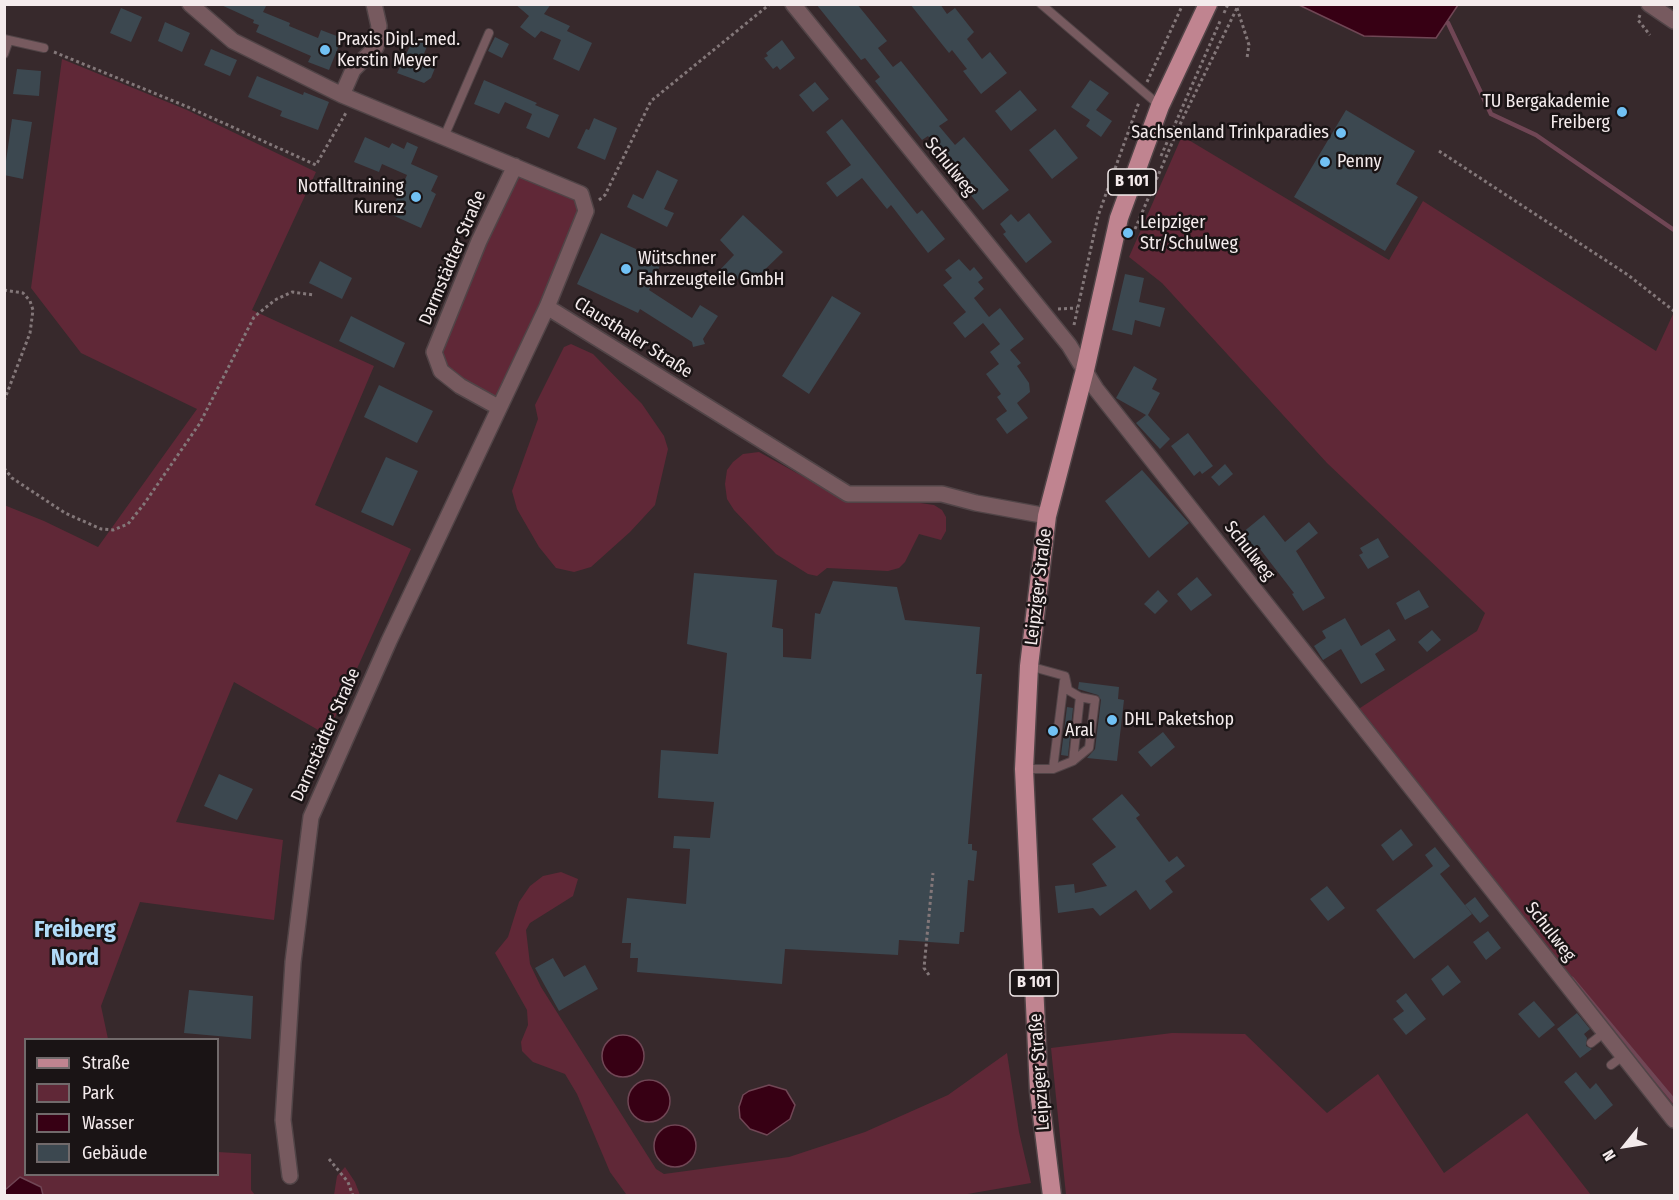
<!DOCTYPE html>
<html>
<head>
<meta charset="utf-8">
<style>
	body { margin:0 }
	#map { position:relative; width:1679px; height:1200px; overflow:hidden; background:#37292c; font-family:"Fira Sans Condensed",sans-serif }
	canvas { display:block }
	.frame { position:absolute; inset:0; border:6px solid #f4ebec; pointer-events:none }
	.legend { position:absolute; left:24px; top:1038px; width:195px; height:138px; box-sizing:border-box; background:#1a1415; border:2px solid #716a6b; margin:0; padding:8px 10px; list-style:none; font-size:18px; color:#f4ebec }
	.legend li { display:flex; align-items:center; gap:12px; height:30px }
	.legend b { width:30px; border:2px solid #716a6b }
	.north { position:absolute; left:1595px; top:1116px; width:60px; height:60px; -webkit-text-stroke:4px #1a1415; paint-order:stroke; rotate:240deg; font-size:16px; font-weight:700; line-height:24px; text-align:center; color:#f4ebec }
	.north::after { content:''; display:block; margin:auto; width:21px; height:27px; background:#f4ebec; clip-path:polygon(50% 0,100% 100%,50% 72%,0 100%) }
</style>
</head>
<body>
<div id="map">
<canvas width="1679" height="1200"></canvas>
<div class="frame"></div>
<ul class="legend">
<li><b style="height:8px;background:#c08490"></b>Straße</li>
<li><b style="height:16px;background:#602837"></b>Park</li>
<li><b style="height:16px;background:#370014"></b>Wasser</li>
<li><b style="height:16px;background:#3c4850"></b>Gebäude</li>
</ul>
<div class="north">N</div>
</div>
<script>
const context = document.querySelector('canvas').getContext('2d');
context.lineJoin = 'round';
function fill(path, color) {
  context.fillStyle = color;
  context.fill(path, 'evenodd');
}
function toPath(rows) {
  const path = new Path2D();
  for (const r of rows) {
    if (r.length === 3) {
      path.moveTo(r[0] + r[2], r[1]);
      path.arc(r[0], r[1], r[2], 0, 2 * Math.PI);
      continue;
    }
    path.moveTo(r[0], r[1]);
    for (let i = 2; i < r.length; i += 2) path.lineTo(r[i], r[i + 1]);
  }
  return path;
}
function strokePath(path, color, width, dash) {
  context.strokeStyle = color;
  context.lineWidth = width;
  context.lineCap = dash ? 'butt' : 'round';
  context.setLineDash(dash || []);
  context.stroke(path);
}
function label(font, color, halo, rows, align = 'center') {
  context.font = font + ' "Fira Sans Condensed",sans-serif';
  context.lineWidth = 5;
  context.setLineDash([]);
  context.textBaseline = 'middle';
  context.strokeStyle = halo;
  context.fillStyle = color;
  for (const [text, x, y, turn = 0] of rows) {
    context.save();
    context.translate(x, y);
    context.rotate((+turn || 0) * Math.PI / 180);
    context.textAlign = isNaN(turn) ? turn : align;
    if (halo) context.strokeText(text, 0, 0);
    context.fillText(text, 0, 0);
    context.restore();
  }
}
fill(toPath([
	[62,59,187,110,316,172,252,310,374,366,315,505,411,549,327,735,234,682,176,822,283,840,274,920,140,902,101,1006,108,1039,26,1040,26,1174,218,1174,218,1152,251,1154,251,1190,255,1195,5,1195,4,505,44,521,98,547,197,409,81,353,31,288],
	[1182,136,1389,260,1423,201,1656,351,1674,312,1674,1111,1354,712,1477,631,1485,613,1327,463,1162,283,1129,257],
	[515,166,581,194,586,211,498,407,460,386,434,352],
	[571,344,593,354,642,404,664,436,668,449,655,505,630,532,591,567,574,572,556,568,539,547,517,509,512,491,538,419,535,405,564,347],
	[759,452,847,501,900,500,934,505,942,510,946,517,946,531,941,540,919,534,905,562,899,568,888,571,827,568,817,576,808,574,776,554,734,510,727,499,725,484,727,470,733,462,743,454],
	[561,872,578,879,573,896,530,923,526,930,530,964,541,987,656,1169,664,1174,789,1157,865,1132,948,1095,1007,1053,1019,1132,1031,1183,956,1196,612,1195,626,1194,610,1172,577,1094,565,1074,533,1062,522,1051,521,1042,528,1025,527,1010,495,953,508,937,519,902,530,886,543,876],
	[1172,1033,1245,1034,1327,1113,1378,1074,1444,1173,1527,1113,1591,1195,1066,1195,1051,1048],
	[345,1167,355,1182,360,1195,334,1195,337,1176]
]), '#602837');
const water = toPath([
	[1299,5,1458,4,1458,5,1436,38,1364,36,1299,5],
	[623,1056,21],
	[649,1101,21],
	[769,1085,786,1090,795,1105,790,1119,767,1135,750,1129,740,1118,739,1107,743,1095,749,1091,769,1085],
	[675,1146,21],
	[20,1177,41,1187,43,1195,5,1195,5,1190,20,1177]
]);
fill(water, '#370014');
strokePath(water, '#704655', 1.5);
strokePath(toPath([
	[1448,23,1491,114,1536,135,1674,230],
	[1572,979,1674,1101]
]), '#704655', 4.5);
fill(toPath([
	[219,4,267,4,263,12,290,23,289,26,318,38,321,30,342,38,329,70,308,62,311,56,256,32,259,25,253,23,254,20],
	[515,4,551,4,544,14,570,26,567,31,592,43,579,71,553,59,561,40,541,31,535,38,520,27,529,16],
	[816,4,857,4,887,41,878,48,893,67,901,61,948,120,939,126,955,145,964,137,1009,190,983,210,940,158,943,155,928,136,922,140,875,81,880,77,865,58,861,60],
	[910,4,940,4,947,14,955,8,974,32,967,39,982,59,990,52,1007,73,981,94,963,71,967,69,952,50,949,53],
	[121,8,142,17,131,42,110,33],
	[165,22,190,33,182,52,158,41],
	[495,37,509,44,502,58,488,51],
	[414,38,428,44,423,56,437,63,431,78,424,83,397,73],
	[782,40,795,58,780,70,777,66,773,69,764,58,768,56,766,53],
	[211,49,237,60,230,76,204,65],
	[17,69,41,71,39,96,13,94],
	[257,76,303,95,304,92,329,102,318,130,280,116,282,111,248,97],
	[484,80,537,103,535,105,559,115,549,138,526,128,532,114,505,102,499,114,474,104],
	[1090,80,1109,93,1096,110,1112,121,1101,137,1086,126,1090,120,1071,107],
	[815,82,829,99,813,112,799,95],
	[1020,90,1037,110,1011,131,995,111],
	[1346,110,1415,151,1396,184,1418,197,1385,251,1294,197],
	[594,118,617,128,605,160,577,148,586,129,589,130],
	[12,119,32,122,23,179,4,175],
	[842,119,917,214,922,210,945,239,928,253,891,205,887,209,862,178,837,197,826,183,851,165,826,132],
	[1055,129,1078,158,1052,179,1029,150],
	[365,137,389,148,392,143,404,149,407,142,418,147,411,164,438,176,431,191,436,194,421,228,390,214,407,175,382,164,379,172,354,162],
	[657,170,678,180,664,209,674,213,667,227,627,207,633,194,643,199],
	[1029,213,1052,242,1026,263,1003,234,1006,232,1000,224,1011,214,1018,222],
	[743,215,783,252,750,284,719,271,734,255,720,240],
	[601,233,662,261,649,290,692,318,700,305,718,316,703,339,705,344,693,347,692,342,640,309,638,313,577,284],
	[959,259,970,271,974,267,983,278,978,282,984,289,974,298,989,317,1000,308,1024,339,1010,350,1021,363,1017,366,1029,383,1030,392,1017,403,1028,418,1007,434,996,419,1007,411,997,397,1001,394,986,374,999,364,990,352,1000,344,983,323,965,338,953,323,966,312,943,285,952,278,945,270],
	[320,261,352,278,342,299,309,283],
	[1125,274,1144,278,1139,302,1165,308,1160,327,1135,320,1132,335,1112,330],
	[832,296,861,313,809,394,782,376],
	[351,316,405,343,394,368,339,341],
	[1134,366,1157,379,1152,389,1160,393,1148,415,1170,439,1160,449,1136,423,1146,415,1116,398],
	[379,385,433,411,417,443,364,417],
	[1188,433,1213,466,1202,474,1200,471,1194,476,1171,446],
	[386,457,418,471,393,526,361,512],
	[1225,464,1233,474,1219,486,1211,477],
	[1142,470,1189,523,1149,558,1105,501],
	[1264,515,1285,542,1309,522,1318,533,1296,551,1325,598,1303,611,1292,594,1294,593,1260,549,1258,552,1242,533],
	[1378,538,1389,557,1368,569,1359,555,1363,553,1360,548],
	[694,573,777,580,772,627,783,629,783,657,811,659,815,613,820,614,833,581,897,587,905,620,980,627,976,674,982,674,968,844,972,844,972,850,977,851,974,881,968,880,964,932,960,932,959,944,899,940,898,955,785,949,782,984,637,972,638,958,630,958,631,943,622,943,627,898,686,904,690,849,673,848,674,836,710,838,714,802,658,798,661,750,718,754,727,653,687,644],
	[1197,577,1212,595,1191,611,1177,594],
	[1158,590,1168,601,1155,614,1144,604],
	[1419,590,1429,607,1405,620,1396,603],
	[1345,618,1361,646,1389,629,1396,640,1375,654,1385,670,1361,684,1341,649,1323,660,1314,646,1326,638,1322,631],
	[1432,630,1441,640,1427,652,1418,642],
	[1079,682,1119,687,1118,699,1124,700,1117,761,1087,758,1095,749,1101,700,1098,695,1078,689],
	[1067,707,1073,708,1068,756,1061,755],
	[1163,732,1175,747,1151,767,1138,752],
	[219,774,253,789,237,820,204,806],
	[1122,794,1140,815,1136,818,1169,862,1177,856,1185,866,1165,881,1173,892,1150,910,1136,890,1100,916,1093,908,1058,913,1055,886,1074,884,1075,893,1107,886,1092,864,1116,847,1092,819],
	[1401,829,1413,845,1393,861,1381,845],
	[1435,847,1450,866,1440,874,1472,914,1414,959,1376,910,1433,866,1425,855],
	[1327,886,1345,908,1328,921,1310,899],
	[1475,897,1489,916,1480,923,1465,905],
	[1488,931,1501,948,1486,960,1473,942],
	[553,958,564,977,585,965,598,989,559,1011,535,968],
	[1448,965,1461,982,1443,996,1431,979],
	[189,990,253,996,251,1039,184,1033],
	[1406,993,1426,1019,1406,1035,1393,1019,1404,1011,1396,1001],
	[1534,1001,1555,1025,1539,1038,1518,1014],
	[1577,1013,1590,1029,1584,1034,1587,1038,1586,1046,1592,1049,1580,1058,1557,1029],
	[1576,1072,1590,1089,1596,1083,1613,1105,1595,1120,1564,1082]
]), '#3c4850');
const lane = toPath([
	[1041,4,1159,105],
	[4,39,44,48],
	[4,54,9,40],
	[444,137,489,33],
	[1073,761,1089,748,1095,700,1080,697],
	[1024,769,1053,769,1073,761,1080,697,1068,690,1065,676,1029,666],
	[1053,769,1064,681],
	[1591,1043,1605,1032],
	[1611,1065,1623,1056]
]);
const street = toPath([
	[190,4,233,41,342,95,581,194,586,211,547,307,389,641,311,817,293,962,283,1120,290,1176],
	[793,4,1069,345,1096,389,1674,1120],
	[1649,4,1674,21],
	[342,95,353,70,376,47,379,26,374,4],
	[547,307,848,494,942,494,976,503,1047,516],
	[498,407,460,386,441,371,434,352,479,241,515,166]
]);
const primary = toPath([
	[1052,1196,1039,1091,1024,769,1029,666,1047,516,1085,370,1119,218,1160,106,1208,4]
]);
strokePath(lane, '#514447', 10);
strokePath(street, '#514447', 18);
strokePath(primary, '#514447', 21);
strokePath(toPath([
	[1237,8,1249,45,1247,58],
	[1224,13,1228,4],
	[1640,15,1638,20,1650,35],
	[54,52,188,107,316,165,347,111],
	[1147,82,1183,4],
	[1439,151,1628,275,1674,311],
	[1161,156,1221,19],
	[599,200,605,195,651,101,770,4],
	[1135,229,1182,120,1239,4],
	[4,290,23,293,30,301,33,310,30,333,4,401],
	[1058,309,1077,308],
	[1074,325,1098,216,1139,102],
	[4,468,12,478,65,513,101,529,113,530,128,524,144,504,200,423,254,317,275,300,292,292,314,295],
	[929,975,924,968,933,873],
	[329,1159,348,1182,353,1196]
]), '#837779', 3, [3, 3]);
strokePath(lane, '#775a5f', 8);
strokePath(street, '#775a5f', 15);
strokePath(primary, '#c08490', 18);
for (const [x, y, r, color] of [
	[325,50,6,"#71c1f4"],
	[1622,112,6,"#71c1f4"],
	[1341,133,6,"#71c1f4"],
	[1325,162,6,"#71c1f4"],
	[416,197,6,"#71c1f4"],
	[1128,233,6,"#71c1f4"],
	[626,269,6,"#71c1f4"],
	[1112,720,6,"#71c1f4"],
	[1053,731,6,"#71c1f4"]
]) {
  const dot = new Path2D();
  dot.arc(x, y, r, 0, 2 * Math.PI);
  context.fillStyle = color;
  context.fill(dot);
  strokePath(dot, '#1a1415', 2);
}
for (const [x, y, w] of [
	[1132,182,48],
	[1034,983,48]
]) {
  const box = new Path2D();
  box.roundRect(x - w / 2, y - 13, w, 26, 4.5);
  context.fillStyle = '#1a1415';
  context.fill(box);
  strokePath(box, '#f4ebec', 1.5);
}
label('bold 16px', '#f4ebec', null, [
	["B 101",1132,182],
	["B 101",1034,983]
]);
label('18px', '#f4ebec', '#1a1415', [
	["Praxis Dipl.-med.",337,40],
	["Kerstin Meyer",337,61],
	["TU Bergakademie",1610,102,"right"],
	["Freiberg",1610,123,"right"],
	["Sachsenland Trinkparadies",1329,133,"right"],
	["Penny",1337,162],
	["Notfalltraining",404,187,"right"],
	["Kurenz",404,208,"right"],
	["Leipziger",1140,223],
	["Str/Schulweg",1140,244],
	["Wütschner",638,259],
	["Fahrzeugteile GmbH",638,280],
	["DHL Paketshop",1124,720],
	["Aral",1065,731]
], 'left');
label('18px', '#f4ebec', '#1a1415', [
	["Schulweg",950,167,51],
	["Darmstädter Straße",453,258,-67],
	["Clausthaler Straße",633,338,32],
	["Schulweg",1249,551,52],
	["Leipziger Straße",1039,587,-83],
	["Darmstädter Straße",326,735,-66],
	["Schulweg",1550,932,52],
	["Leipziger Straße",1040,1072,-94]
]);
label('bold 24px', '#b1dbf8', '#1a1415', [
	["Freiberg",75,930],
	["Nord",75,958]
]);
</script>
</body>
</html>
